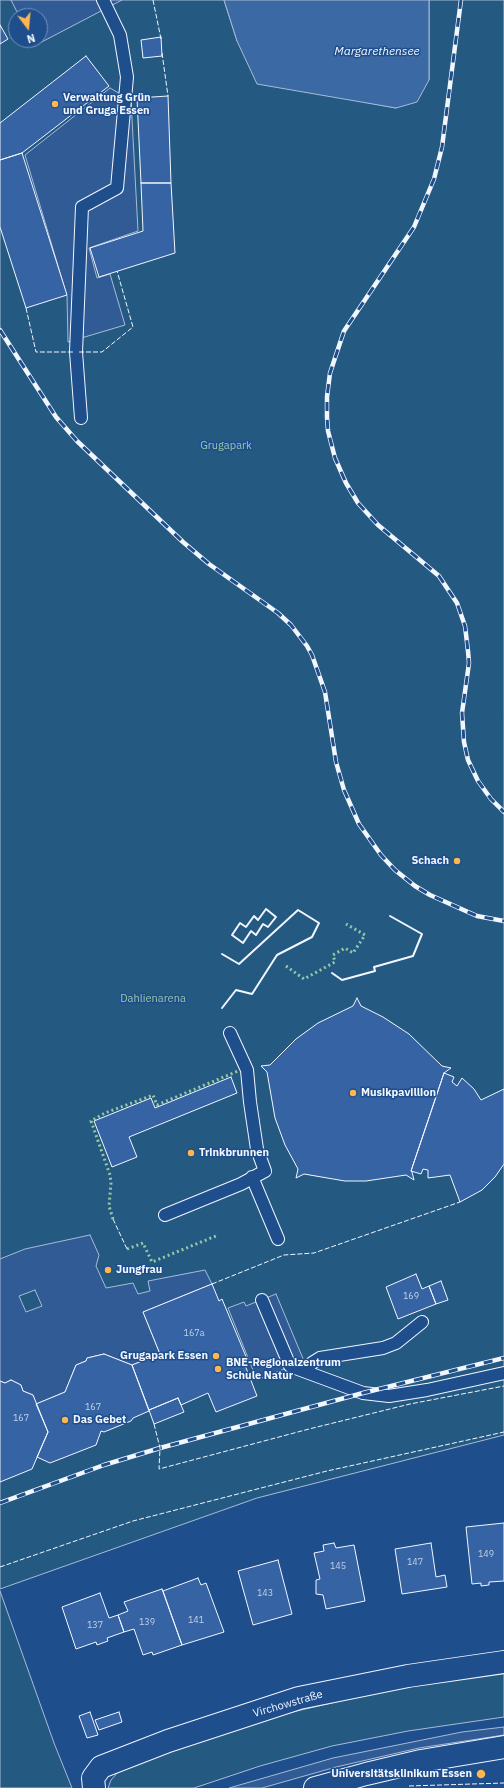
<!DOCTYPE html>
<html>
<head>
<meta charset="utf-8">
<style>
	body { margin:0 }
	#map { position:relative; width:504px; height:1788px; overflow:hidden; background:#1f4e8c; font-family:"IBM Plex Sans",sans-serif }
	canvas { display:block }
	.north { position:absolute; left:8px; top:8px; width:40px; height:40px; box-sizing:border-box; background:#1f4e8c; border:1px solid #7391ba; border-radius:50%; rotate:164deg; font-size:11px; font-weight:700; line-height:16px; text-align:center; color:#f2f6ff }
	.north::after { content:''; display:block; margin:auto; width:14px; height:18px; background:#ffb74d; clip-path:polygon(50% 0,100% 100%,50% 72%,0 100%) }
</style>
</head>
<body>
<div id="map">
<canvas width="504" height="1788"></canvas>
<div class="north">N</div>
</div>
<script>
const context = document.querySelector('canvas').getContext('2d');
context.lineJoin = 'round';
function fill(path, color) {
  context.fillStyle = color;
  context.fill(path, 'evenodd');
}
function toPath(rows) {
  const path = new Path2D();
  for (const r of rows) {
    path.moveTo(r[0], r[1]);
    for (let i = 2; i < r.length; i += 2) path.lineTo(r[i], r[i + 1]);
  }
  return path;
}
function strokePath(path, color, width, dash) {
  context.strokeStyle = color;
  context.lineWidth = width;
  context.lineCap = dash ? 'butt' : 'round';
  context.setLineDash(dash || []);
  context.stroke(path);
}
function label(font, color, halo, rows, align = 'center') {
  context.font = font + ' "IBM Plex Sans",sans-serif';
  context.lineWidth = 3;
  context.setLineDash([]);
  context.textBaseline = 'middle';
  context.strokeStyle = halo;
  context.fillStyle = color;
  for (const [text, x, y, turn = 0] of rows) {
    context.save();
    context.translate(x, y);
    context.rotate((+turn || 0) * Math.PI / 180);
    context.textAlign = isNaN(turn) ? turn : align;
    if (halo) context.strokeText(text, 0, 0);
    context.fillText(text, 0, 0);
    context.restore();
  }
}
const green = toPath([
	[0,0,224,0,237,41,364,102,396,108,429,80,429,0,504,0,504,1435,257,1498,0,1589,0,0],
	[16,16,40,16,40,40,16,40,16,16],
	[0,1591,54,1743,72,1788,0,1788,0,1591],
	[504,1671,504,1717,408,1731,332,1746,260,1766,194,1788,108,1788,111,1780,119,1771,168,1750,288,1713,388,1690,504,1671]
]);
fill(green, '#245a82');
strokePath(green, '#a8bbd7', 1);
const parking = toPath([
	[11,0,122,0,34,46,32,40,40,40,40,16,19,16,11,0],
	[110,88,131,100,138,231,89,248,97,278,110,274,125,325,68,342,67,296,25,155,110,88],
	[90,1235,99,1255,96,1266,106,1288,133,1283,138,1294,150,1291,148,1281,205,1270,212,1284,143,1312,160,1354,132,1365,104,1354,87,1358,86,1361,76,1365,65,1392,36,1404,33,1395,23,1391,21,1385,11,1380,5,1383,0,1381,0,1259,25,1249,90,1235],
	[35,1290,42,1306,26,1312,19,1296,35,1290],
	[276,1294,304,1361,257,1380,228,1308,244,1302,246,1306,276,1294],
	[504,1727,504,1735,419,1748,336,1767,262,1788,229,1788,333,1758,462,1732,504,1727]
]);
fill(parking, '#305b95');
strokePath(parking, '#a8bbd7', 1);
const water = toPath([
	[224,0,429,0,429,80,417,102,396,108,257,84,237,41,224,0]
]);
fill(water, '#3b69a3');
strokePath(water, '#a8bbd7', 1);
const building = toPath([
	[0,25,8,39,0,44,0,25],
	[161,37,162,56,143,58,141,40,161,37],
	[86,56,109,86,22,153,0,160,0,123,86,56],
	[168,96,171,183,141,183,137,98,168,96],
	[22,153,67,295,26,308,0,227,0,160,22,153],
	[141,183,171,183,175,253,99,277,90,248,143,231,141,183],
	[357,998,361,1006,383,1017,409,1034,442,1066,451,1068,444,1073,413,1165,411,1171,412,1172,414,1180,406,1175,366,1181,345,1181,304,1174,296,1178,298,1169,285,1145,275,1118,267,1072,261,1066,270,1065,296,1039,318,1023,353,1006,357,998],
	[444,1073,454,1077,452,1082,457,1086,462,1078,474,1089,481,1100,504,1089,504,1164,495,1177,482,1190,460,1202,450,1175,428,1178,428,1170,423,1169,421,1174,411,1171,444,1073],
	[231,1077,237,1093,129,1137,137,1157,112,1167,94,1121,151,1098,155,1108,231,1077],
	[416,1274,422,1289,429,1286,436,1304,398,1319,386,1287,416,1274],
	[441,1281,448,1300,436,1304,429,1286,441,1281],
	[212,1284,219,1301,222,1299,247,1359,243,1360,257,1396,216,1412,208,1393,181,1405,178,1398,149,1410,132,1365,160,1354,143,1312,212,1284],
	[104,1354,132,1365,149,1411,133,1418,131,1421,104,1432,101,1431,96,1445,50,1463,37,1457,48,1432,36,1404,65,1392,76,1365,86,1361,87,1358,104,1354],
	[11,1380,21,1385,23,1391,33,1395,48,1432,32,1469,0,1482,0,1381,5,1383,11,1380],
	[178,1398,184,1412,154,1424,149,1410,178,1398],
	[504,1523,504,1581,489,1582,489,1585,481,1586,481,1583,472,1584,466,1527,504,1523],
	[334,1543,336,1548,354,1545,365,1601,326,1609,323,1595,316,1594,316,1580,320,1579,314,1553,324,1551,323,1545,334,1543],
	[431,1543,436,1577,445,1575,447,1587,402,1594,395,1549,431,1543],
	[278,1560,292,1614,253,1625,238,1571,278,1560],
	[198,1578,201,1585,206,1583,224,1632,182,1645,163,1591,198,1578],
	[162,1589,182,1645,153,1655,152,1652,143,1655,134,1629,124,1632,118,1615,128,1611,124,1602,162,1589],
	[100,1593,109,1618,118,1615,124,1632,107,1638,108,1641,97,1645,96,1642,76,1649,62,1607,100,1593],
	[90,1712,98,1735,87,1738,79,1716,90,1712],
	[119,1712,122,1722,99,1730,95,1720,119,1712]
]);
fill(building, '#3563a3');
strokePath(building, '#f2f6ff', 1);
const lane = toPath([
	[81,418,76,352,82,207,117,188,127,77,120,35,103,0],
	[252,1177,278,1239],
	[165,1215,241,1184,265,1171,257,1149,250,1102,247,1070,230,1033],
	[262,1300,290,1366,363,1393,389,1396,427,1390,504,1373],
	[304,1371,312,1363,320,1358,383,1348,396,1343,422,1322]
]);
const street = toPath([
	[94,1788,93,1778,101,1767,168,1741,299,1698,408,1676,504,1662],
	[315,1788,366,1774,421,1761,504,1747]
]);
strokePath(lane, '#f2f6ff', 14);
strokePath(street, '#f2f6ff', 24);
strokePath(lane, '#1f4e8c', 12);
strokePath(street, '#1f4e8c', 22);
const rail = toPath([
	[461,0,442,147,434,179,414,227,344,331,330,373,327,397,327,417,328,431,335,458,346,483,358,503,378,525,439,576,457,603,465,626,468,651,469,663,462,713,464,742,468,760,478,781,491,799,504,812],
	[0,330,56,417,77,441,183,542,209,564,278,613,291,625,307,646,312,655,325,692,336,762,344,790,359,824,381,855,395,870,415,886,430,895,477,916,504,921],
	[0,1503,104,1465,160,1448,363,1393,504,1358]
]);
strokePath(rail, '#f2f6ff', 4.5);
strokePath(rail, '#1f4e8c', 3, [9]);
strokePath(toPath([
	[286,966,304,979,335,962,333,955,345,948,353,953,365,935,346,924],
	[113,1219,109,1206,111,1183,110,1175,91,1121,105,1113,153,1095,157,1105,238,1071],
	[127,1249,143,1243,152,1262,216,1236]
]), '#97c8a6', 3, [2, 3]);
strokePath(toPath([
	[153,0,161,39],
	[162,53,168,96],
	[26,308,36,352,73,352],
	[79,352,102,352,133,327,117,271],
	[113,1219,127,1249],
	[212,1284,284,1255,314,1253,460,1202],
	[154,1424,160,1448,159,1469,309,1429,410,1404,504,1386],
	[0,1567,133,1521,327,1471,504,1432],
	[409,1786,504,1783]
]), '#f2f6ff', 1, [5, 2]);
strokePath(toPath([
	[266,909,276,917,268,927,263,924,256,935,251,931,243,943,232,935,240,923,246,927,254,916,258,920,266,909],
	[222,954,239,964,298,910,319,923,312,937,277,955,252,994,236,990,222,1008],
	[332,973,342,980,375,971,374,967,413,956,422,934,390,916]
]), '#f2f6ff', 2);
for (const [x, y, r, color] of [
	[55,104,4,"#ffb74d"],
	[457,861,4,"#ffb74d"],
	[353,1093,4,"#ffb74d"],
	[191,1153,4,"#ffb74d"],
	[108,1270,4,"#ffb74d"],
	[216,1356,4,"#ffb74d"],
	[218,1369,4,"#ffb74d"],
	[65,1420,4,"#ffb74d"],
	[481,1774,5,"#ffb74d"]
]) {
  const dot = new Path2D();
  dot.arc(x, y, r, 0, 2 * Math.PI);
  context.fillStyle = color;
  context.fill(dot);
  strokePath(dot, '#1f4e8c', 1.5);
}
label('9px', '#c3d1e8', null, [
	["169",411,1296],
	["167a",194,1333],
	["167",93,1407],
	["167",21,1418],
	["149",486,1554],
	["147",415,1562],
	["145",338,1566],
	["143",265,1593],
	["141",196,1620],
	["139",147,1622],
	["137",95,1625]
]);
label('bold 11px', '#f2f6ff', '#1f4e8c', [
	["Verwaltung Grün",63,98],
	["und Gruga Essen",63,111],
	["Schach",449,861,"right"],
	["Musikpavillion",361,1093],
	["Trinkbrunnen",199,1153],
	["Jungfrau",116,1270],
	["Grugapark Essen",208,1356,"right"],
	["BNE-Regionalzentrum",226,1363],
	["Schule Natur",226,1376],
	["Das Gebet",73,1420],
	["Universitätsklinikum Essen",472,1774,"right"]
], 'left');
label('11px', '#97c8a6', '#1f4e8c', [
	["Grugapark",226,446],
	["Dahlienarena",153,999]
]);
label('11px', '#f2f6ff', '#1f4e8c', [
	["Virchowstraße",288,1704,-16]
]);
label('italic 12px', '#f2f6ff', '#1f4e8c', [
	["Margarethensee",377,52]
]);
</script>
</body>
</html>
